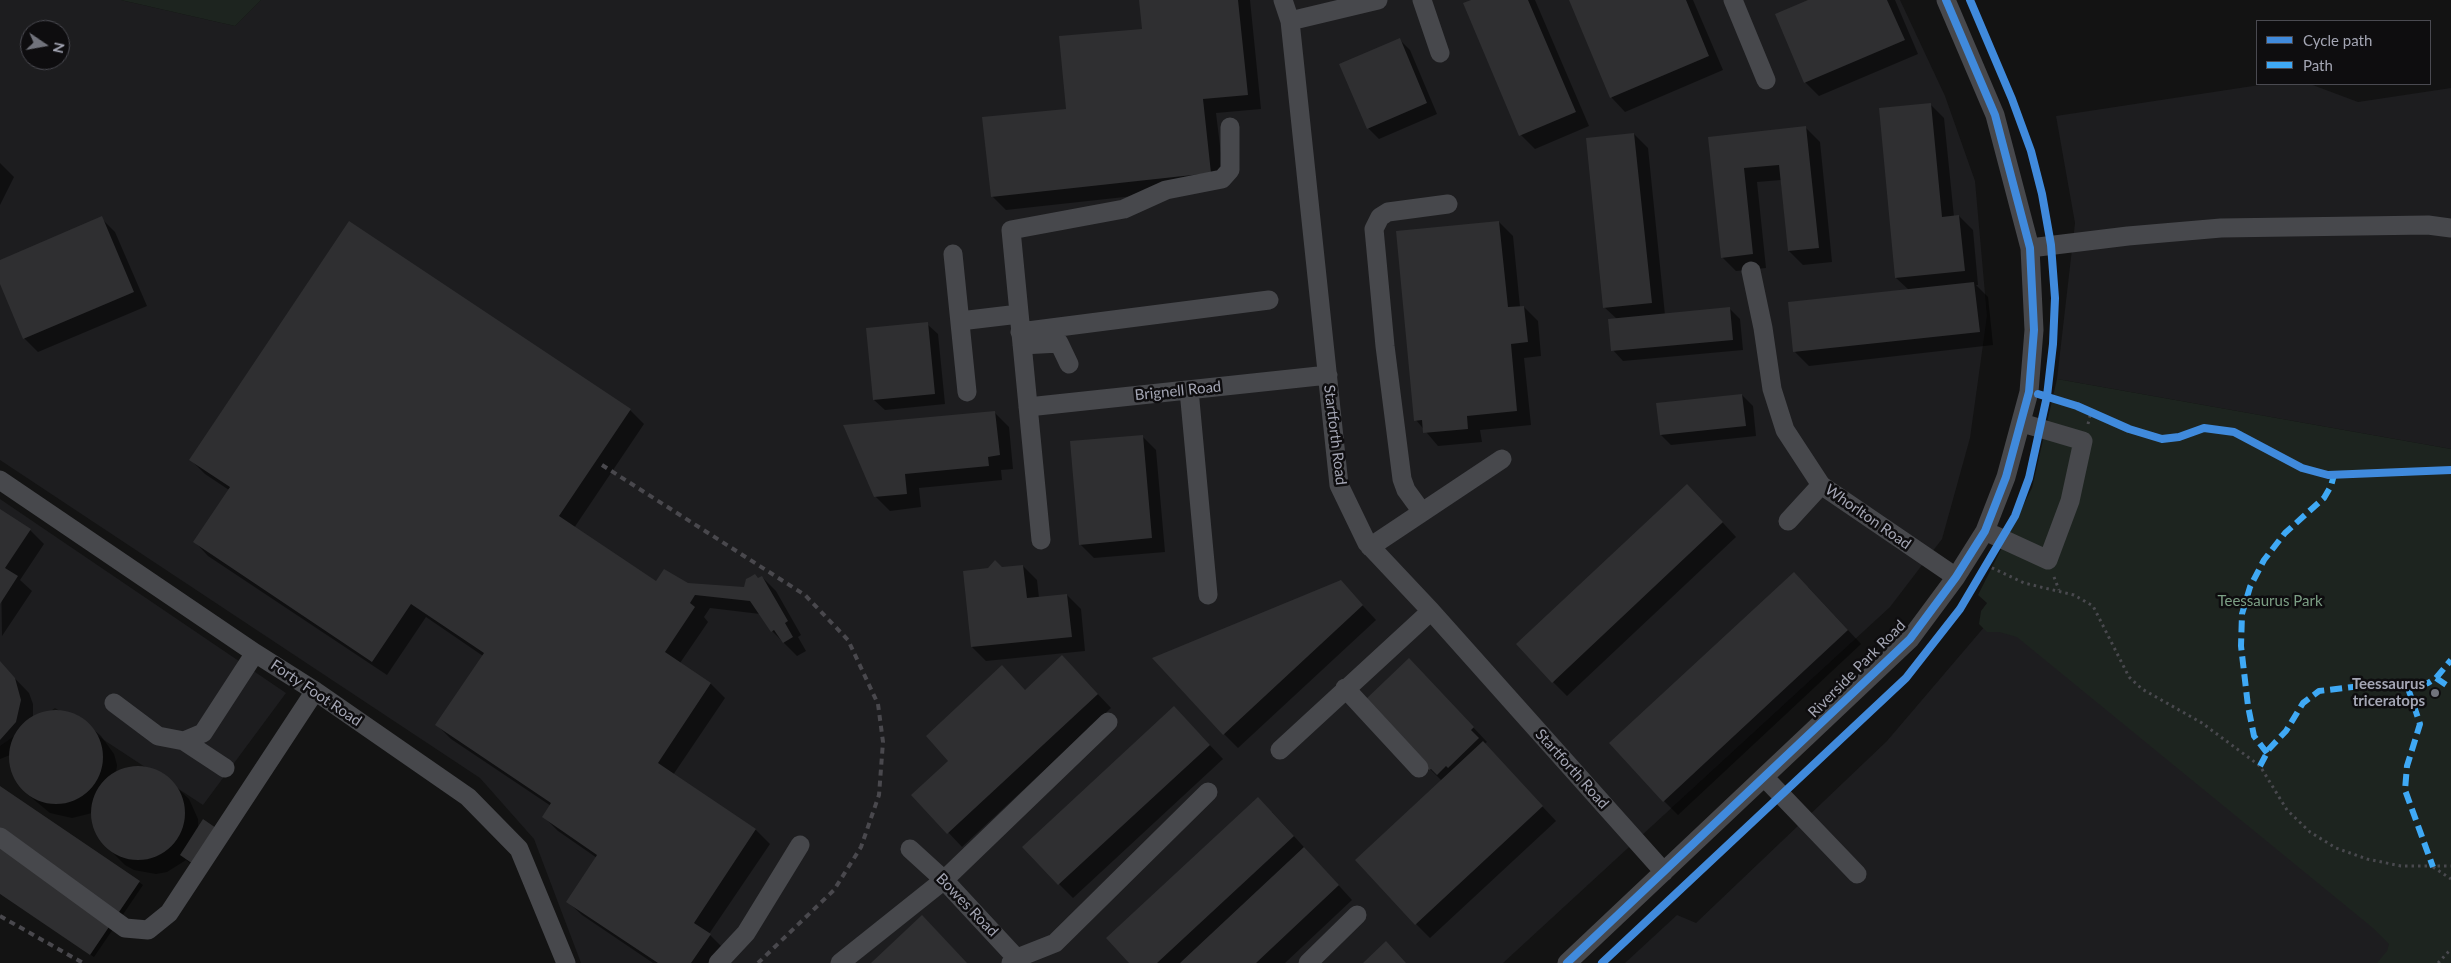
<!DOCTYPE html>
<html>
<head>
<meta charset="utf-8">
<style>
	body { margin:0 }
	#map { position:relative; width:2451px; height:963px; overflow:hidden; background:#131313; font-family:Lato,sans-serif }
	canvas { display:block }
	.legend { position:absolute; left:2256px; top:20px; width:175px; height:65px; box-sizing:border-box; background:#0e0d0f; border:1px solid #4a4a51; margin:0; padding:6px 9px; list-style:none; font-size:15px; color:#a4a6b4 }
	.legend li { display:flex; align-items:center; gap:10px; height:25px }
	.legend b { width:25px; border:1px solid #4a4a51 }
	.north { position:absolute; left:20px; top:20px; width:50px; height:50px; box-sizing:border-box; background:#0e0d0f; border:1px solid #4a4a51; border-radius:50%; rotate:102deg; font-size:14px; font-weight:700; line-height:20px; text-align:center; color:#a4a6b4 }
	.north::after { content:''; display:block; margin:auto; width:18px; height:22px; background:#71737c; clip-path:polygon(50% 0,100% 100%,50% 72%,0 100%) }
</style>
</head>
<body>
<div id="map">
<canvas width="2451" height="963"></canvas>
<ul class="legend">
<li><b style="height:6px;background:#408adc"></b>Cycle path</li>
<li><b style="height:6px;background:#3fa9f5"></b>Path</li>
</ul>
<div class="north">N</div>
</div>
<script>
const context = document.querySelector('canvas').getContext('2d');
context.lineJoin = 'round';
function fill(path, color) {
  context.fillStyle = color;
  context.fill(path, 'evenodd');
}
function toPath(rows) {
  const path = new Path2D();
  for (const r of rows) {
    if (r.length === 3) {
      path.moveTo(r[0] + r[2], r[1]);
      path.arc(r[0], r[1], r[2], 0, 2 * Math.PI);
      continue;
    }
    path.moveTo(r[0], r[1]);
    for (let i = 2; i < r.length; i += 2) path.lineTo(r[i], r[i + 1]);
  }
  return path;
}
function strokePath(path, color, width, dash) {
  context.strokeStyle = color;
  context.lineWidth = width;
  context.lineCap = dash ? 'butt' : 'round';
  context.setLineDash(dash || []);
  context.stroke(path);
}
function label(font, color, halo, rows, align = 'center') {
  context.font = font + ' Lato,sans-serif';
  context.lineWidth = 5;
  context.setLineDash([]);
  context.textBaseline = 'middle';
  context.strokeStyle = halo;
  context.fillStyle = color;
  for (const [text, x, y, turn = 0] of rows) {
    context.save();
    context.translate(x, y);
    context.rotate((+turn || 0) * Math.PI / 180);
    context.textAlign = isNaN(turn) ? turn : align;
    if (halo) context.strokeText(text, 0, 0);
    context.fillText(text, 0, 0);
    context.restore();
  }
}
fill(toPath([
	[0,0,121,0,235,26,261,0,1900,0,1945,96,1975,181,1987,316,1970,438,1942,539,1890,607,1503,963,581,963,534,839,480,778,0,460],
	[30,30,60,30,60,60,30,60],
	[2266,84,2310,84,2358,102,2451,88,2451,449,2057,379,2075,223,2056,116],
	[0,499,286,693,203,805,55,708,0,746],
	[1997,612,2400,943,2382,963,1625,963,1677,915,1696,923,1887,741]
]), '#1d1d1f');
fill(toPath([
	[121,0,261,0,235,26],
	[2057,379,2451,449,2451,963,2377,963,2387,951,2389,944,2373,928,2017,637,1999,632,1987,632,1979,624,1981,611,1987,603,1978,595,2032,488]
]), '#1d241f');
fill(toPath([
	[1140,0,1250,0,1261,109,1216,113,1225,186,1006,210,992,196,1067,110,1143,30],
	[1474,0,1535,0,1589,126,1535,149,1521,135,1464,4],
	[1570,0,1693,0,1723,70,1625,112,1612,98],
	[1811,0,1895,0,1918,54,1819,96,1805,82],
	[1399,39,1410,50,1437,114,1379,139,1368,128],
	[1930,104,1944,118,1954,217,1959,216,1973,230,1978,285,1976,285,1988,297,1993,345,1809,366,1795,352,1909,290,1896,278],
	[1806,128,1820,142,1832,262,1803,265,1789,251,1781,180,1757,182,1766,268,1736,271,1722,257,1710,138],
	[1634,134,1648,148,1665,315,1730,309,1740,319,1743,350,1623,361,1613,350,1617,319,1604,307],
	[0,163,14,177,0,205],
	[101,218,115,232,147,306,38,352,24,338,0,281,0,261],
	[1499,222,1513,236,1520,307,1524,307,1538,321,1541,356,1524,358,1531,425,1480,430,1482,442,1438,446,1416,420],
	[927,324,938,334,945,404,885,410,874,400],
	[1742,395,1753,406,1756,436,1671,445,1661,435],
	[630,410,644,424,574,528,656,583,745,589,762,577,776,591,801,635,798,637,806,651,797,656,772,631,760,614,710,608,704,617,708,622,680,663,711,684,725,698,673,775,756,830,770,844,709,934,724,949,715,963,653,963,582,915,568,902,597,858,558,831,544,817,551,806,451,739,437,725,483,656,426,617,387,675,208,556,195,542,229,490,205,474,191,460],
	[995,413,1009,427,1013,469,1001,470,1002,480,919,488,921,507,890,511,875,496,844,427],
	[1142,436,1156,450,1165,552,1094,558,1080,544],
	[1701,499,1736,537,1567,696,1553,682],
	[0,510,30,530,44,544,20,580,32,591,2,636],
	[1023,566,1037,580,1039,598,1067,595,1081,609,1085,651,986,661,972,647],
	[1340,581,1376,620,1238,748,1224,734],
	[1808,587,1861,644,1678,815,1664,801],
	[0,663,29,693,33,704,33,717,55,711,77,715,101,736,114,754,117,765,116,773,124,770,146,768,166,777,189,799,198,819,200,870,186,860,167,872,156,874,134,870,125,865,102,842,93,822,92,813,72,818,50,813,26,793,13,775,10,755,0,759],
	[1076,671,1111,708,962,847,913,795,1026,691],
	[1423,674,1487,742,1484,744,1556,821,1430,938,1416,924,1442,781,1430,769],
	[1188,722,1223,759,1073,898,1059,884],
	[0,787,143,885,94,957,0,894],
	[1272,812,1352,900,1285,963,1131,963]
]), '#0007');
fill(toPath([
	[1139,0,1238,0,1248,95,1203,99,1211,173,991,197,982,117,1066,109,1059,36,1142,29],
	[1471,0,1528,0,1576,112,1519,136,1463,3],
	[1569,0,1686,0,1709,56,1610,98],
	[1808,0,1887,0,1905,40,1804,83,1775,14],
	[1400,38,1427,103,1367,129,1339,64],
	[1931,103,1942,217,1959,215,1965,271,1895,278,1879,108],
	[1806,126,1819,248,1788,251,1779,165,1744,168,1753,254,1721,258,1708,137],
	[1634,133,1652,303,1603,308,1586,138],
	[102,216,134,292,23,339,0,284,0,260],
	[349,221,631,409,559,516,656,581,664,569,688,583,744,587,746,579,750,577,755,574,758,578,762,576,788,621,785,623,793,637,783,643,774,630,771,632,750,601,695,595,690,603,695,607,665,652,711,683,658,763,756,829,694,923,711,934,691,963,658,963,566,902,597,855,542,817,551,803,435,725,484,653,411,604,372,662,193,542,230,487,189,460],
	[1499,221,1508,307,1524,306,1528,342,1511,344,1517,411,1467,416,1468,429,1423,433,1422,420,1414,421,1396,231],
	[1974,282,1980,332,1793,352,1788,302],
	[1730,307,1733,340,1611,351,1608,319],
	[928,322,935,394,873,400,866,328],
	[1742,394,1746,426,1660,435,1656,403],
	[995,411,1000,455,988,457,989,466,905,474,907,494,874,497,843,425],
	[1143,435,1152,538,1079,545,1070,441],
	[1687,484,1723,522,1552,683,1516,644],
	[0,509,31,529,5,568,18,576,0,604],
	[995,560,1002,567,1023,565,1027,598,1067,594,1072,637,971,647,963,571,988,568],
	[1794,572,1848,630,1663,802,1609,743],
	[1341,580,1363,605,1223,735,1152,658],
	[1062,655,1098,694,947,834,911,795,948,761,926,736,1002,665,1025,690],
	[1409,658,1474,727,1471,730,1479,738,1448,768,1446,766,1437,775,1431,769,1429,770,1364,701],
	[0,661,15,678,21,700,16,722,0,740],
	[1174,706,1210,745,1058,885,1022,847],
	[56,757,47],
	[1483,741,1543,806,1415,925,1355,860],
	[138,813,47],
	[0,786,140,881,90,955,0,894],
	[1258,797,1294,836,1157,963,1129,963,1106,938],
	[203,819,216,828,193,864,180,855],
	[1304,847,1339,885,1256,963,1180,963],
	[922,915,967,963,871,963],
	[1386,941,1406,963,1363,963]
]), '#2f2f31');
strokePath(toPath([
	[2088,424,2091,412],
	[1986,565,2024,583,2074,595,2093,606,2129,677,2142,689,2202,723,2260,766,2287,810,2310,832,2336,848,2367,859,2401,866,2451,866],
	[2054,577,2059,590],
	[2433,867,2451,879],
	[2438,963,2451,949]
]), '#49494e', 3, [2.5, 4]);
strokePath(toPath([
	[1283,0,1290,21,1339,485,1367,543,1431,611,1664,872],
	[1422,0,1440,53],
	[1733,0,1766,80],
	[1290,21,1378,0],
	[2030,248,2128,236,2221,228,2428,225,2451,228],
	[953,254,967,392],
	[1751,271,1763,328,1772,389,1785,430,1821,485,1956,577],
	[960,321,1019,314],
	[1020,332,1269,300],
	[1022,345,1059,343,1069,364],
	[1189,390,1208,595],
	[1028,407,1328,375],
	[0,480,255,653,315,691,468,797,519,849,566,963],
	[1422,512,1406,490,1402,479,1385,346,1374,229,1380,217,1388,212,1448,204],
	[1788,521,1821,485],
	[1985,531,2048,560,2070,501,2083,441,2022,423],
	[1041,540,1011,230,1124,209,1166,190,1222,179,1230,170,1230,127],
	[1370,547,1502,459],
	[1345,688,1419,768],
	[114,703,158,736,184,741,203,733,255,653],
	[184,741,225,768],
	[1280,750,1431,611],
	[1765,778,1857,874],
	[0,837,125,928,148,930,169,913,315,691],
	[910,849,944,880,1021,963],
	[718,963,746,933,800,845],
	[840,963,944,880,1108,722],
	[1011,963,1017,958,1055,943,1208,792],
	[1308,963,1357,915],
	[1567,963,1910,639,1956,577,1985,531,2006,477,2029,392,2034,330,2030,248,1995,115,1946,0]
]), '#47484c', 19);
strokePath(toPath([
	[602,465,805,595,848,640,878,704,883,742,879,795,861,847,834,890,758,963],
	[0,916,83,963]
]), '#49484d', 4, [6, 5]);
strokePath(toPath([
	[2436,678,2451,688],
	[2408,688,2420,724,2407,766,2405,790,2433,867],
	[2267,753,2254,736,2248,706,2241,646,2242,614,2250,587,2264,560,2285,533,2324,498,2331,486,2334,475],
	[2260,766,2269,749,2286,731,2303,703,2319,691,2361,686,2408,688,2428,683,2436,678,2451,660]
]), '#3fa9f5', 6, [12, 6]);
strokePath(toPath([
	[2038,394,2077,406,2129,429,2162,439,2179,437,2204,428,2234,432,2302,468,2328,475,2451,470],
	[1567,963,1910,639,1956,577,1985,531,2006,477,2029,392,2034,330,2030,248,1995,115,1946,0],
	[1602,963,1906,678,1960,609,2015,516,2029,478,2047,396,2053,344,2055,298,2051,245,2042,194,2031,151,2012,99,1970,0]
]), '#408adc', 8);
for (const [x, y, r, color] of [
	[2435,693,5,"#71737c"]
]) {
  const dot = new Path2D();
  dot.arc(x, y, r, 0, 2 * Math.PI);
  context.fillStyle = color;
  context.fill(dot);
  strokePath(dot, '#0e0d0f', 2);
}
label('15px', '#a4a6b4', '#0e0d0f', [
	["Brignell Road",1178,391,-6],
	["Startforth Road",1335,435,83],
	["Whorlton Road",1868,517,35],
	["Riverside Park Road",1857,669,-45],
	["Forty Foot Road",316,693,34],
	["Startforth Road",1572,769,48],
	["Bowes Road",967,905,46]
]);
label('15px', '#7c9f85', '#0e0d0f', [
	["Teessaurus Park",2270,601]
]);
label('bold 15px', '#a4a6b4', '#0e0d0f', [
	["Teessaurus",2425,684],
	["triceratops",2425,701]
], 'right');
</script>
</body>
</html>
